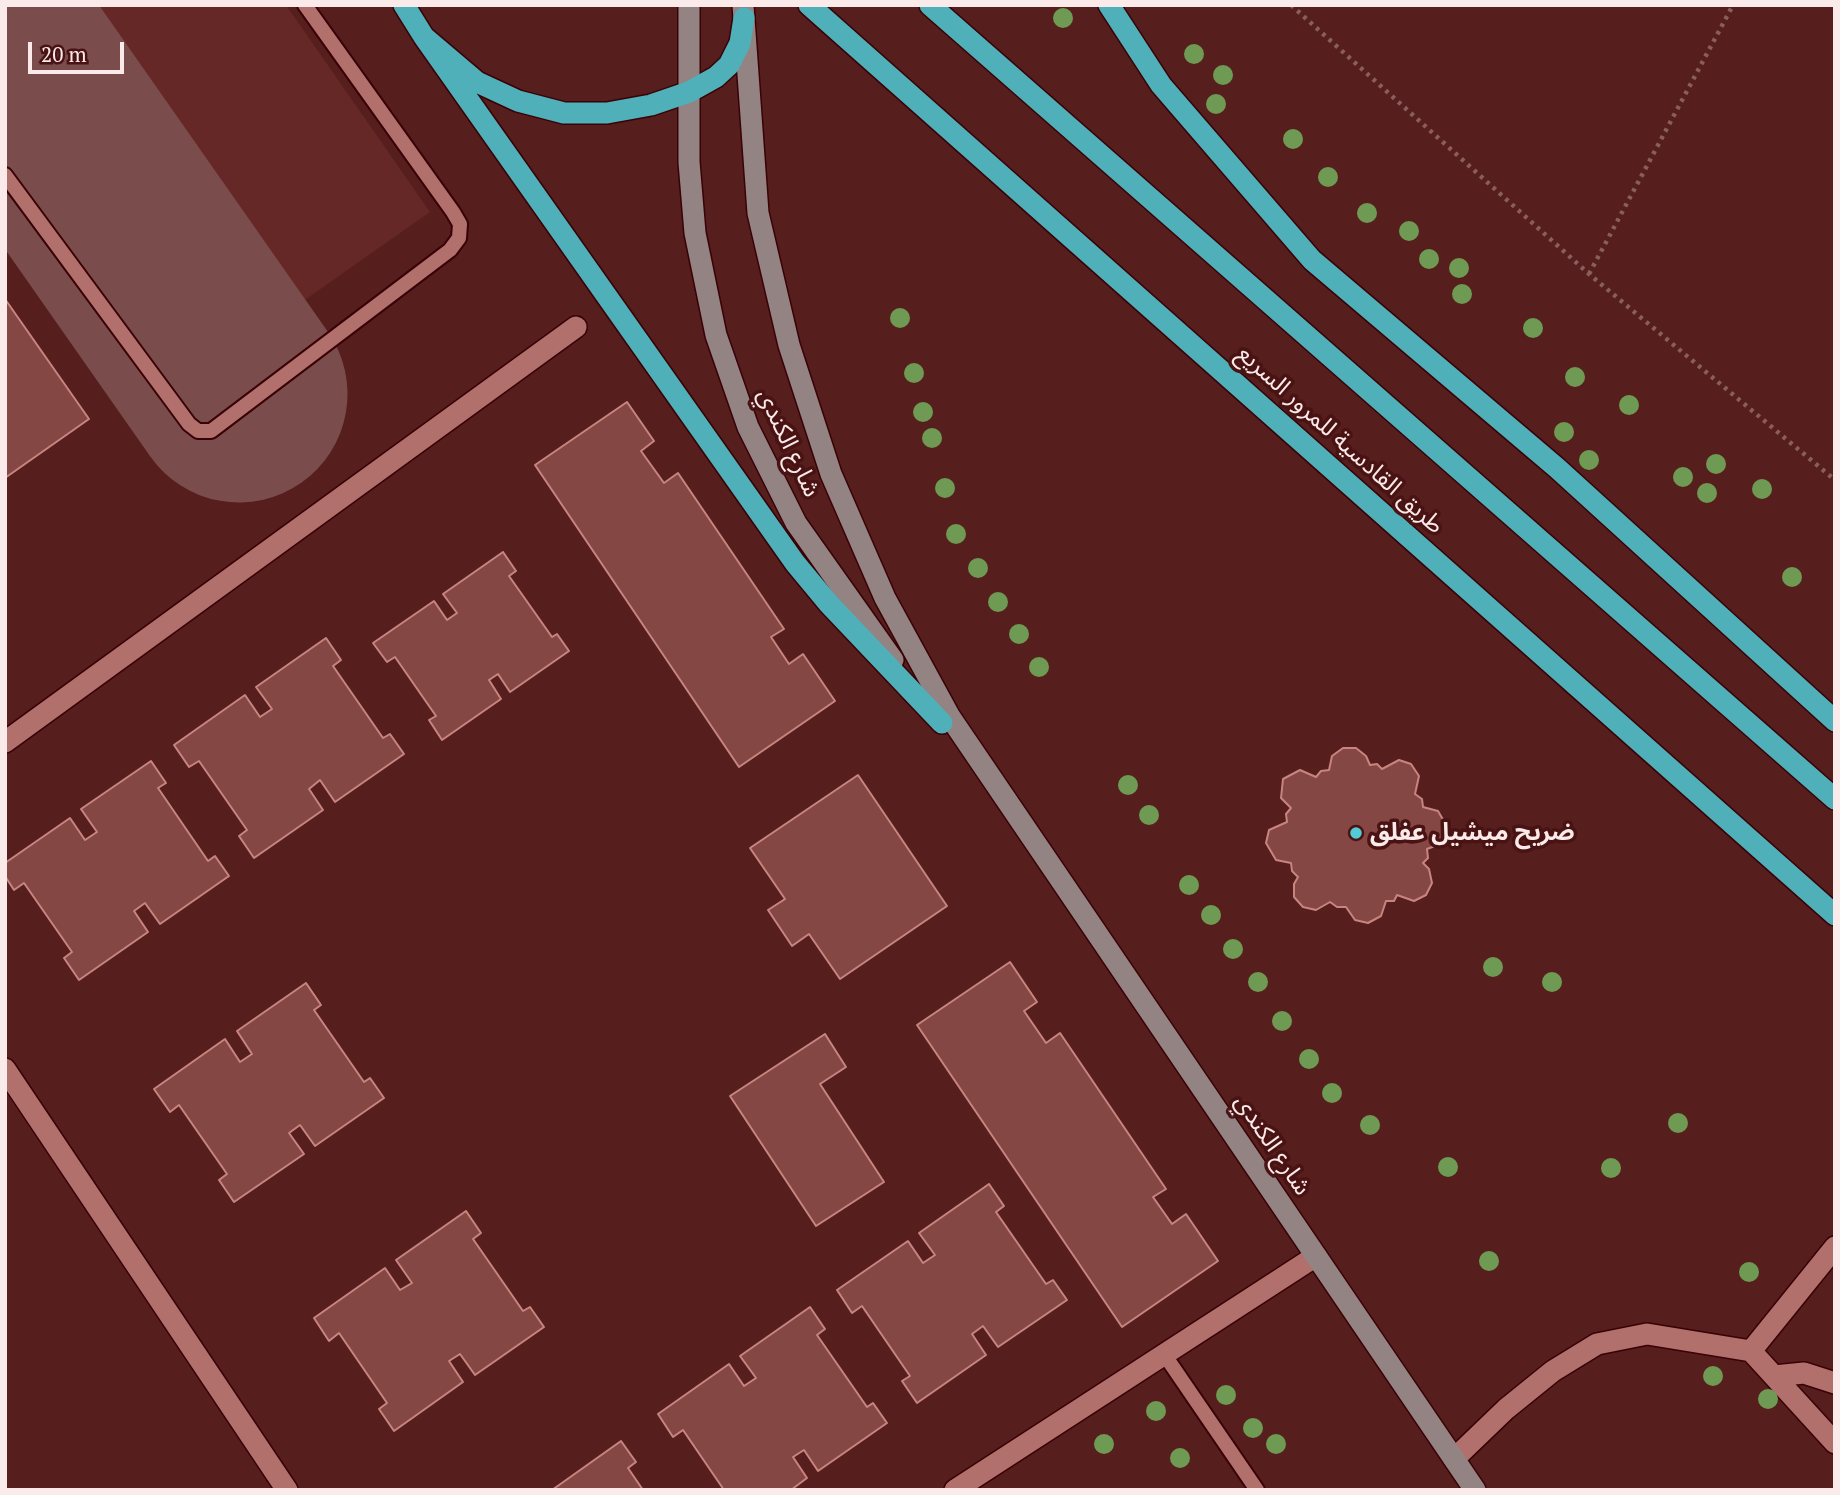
<!DOCTYPE html>
<html>
<head>
<meta charset="utf-8">
<style>
	body { margin:0 }
	#map { position:relative; width:1840px; height:1495px; overflow:hidden; background:#561e1d; font-family:"PT Serif",serif }
	canvas { display:block }
	.frame { position:absolute; inset:0; border:7px solid #faeae9; pointer-events:none }
	.scale { position:absolute; left:28px; top:42px; width:96px; height:32px; box-sizing:border-box; border:4px solid #faeae9; border-top:0; padding-left:9px; font-size:21px; line-height:24px; white-space:nowrap; color:#faeae9; -webkit-text-stroke:5px #4a1313; paint-order:stroke }
</style>
</head>
<body>
<div id="map">
<canvas width="1840" height="1495"></canvas>
<div class="frame"></div>
<div class="scale">20 m</div>
</div>
<script>
const context = document.querySelector('canvas').getContext('2d');
context.lineJoin = 'round';
function fill(path, color) {
  context.fillStyle = color;
  context.fill(path, 'evenodd');
}
function toPath(rows) {
  const path = new Path2D();
  for (const r of rows) {
    path.moveTo(r[0], r[1]);
    for (let i = 2; i < r.length; i += 2) path.lineTo(r[i], r[i + 1]);
  }
  return path;
}
function strokePath(path, color, width, dash) {
  context.strokeStyle = color;
  context.lineWidth = width;
  context.lineCap = dash ? 'butt' : 'round';
  context.setLineDash(dash || []);
  context.stroke(path);
}
function label(font, color, halo, rows, align = 'center') {
  context.font = font + ' "PT Serif","Noto Sans Arabic",serif';
  context.lineWidth = 7;
  context.setLineDash([]);
  context.textBaseline = 'middle';
  context.strokeStyle = halo;
  context.fillStyle = color;
  for (const [text, x, y, turn = 0] of rows) {
    context.save();
    context.translate(x, y);
    context.rotate((+turn || 0) * Math.PI / 180);
    context.textAlign = isNaN(turn) ? turn : align;
    if (halo) context.strokeText(text, 0, 0);
    context.fillText(text, 0, 0);
    context.restore();
  }
}
fill(toPath([
	[35,5,286,5,430,212,262,330]
]), '#662827');
strokePath(toPath([
	[5,60,239,394]
]), '#7b4c4c', 217);
const building = toPath([
	[5,299,89,419,5,478,5,299],
	[627,402,654,441,641,451,664,483,678,473,784,629,771,637,789,664,803,654,835,701,739,767,535,465,627,402],
	[503,552,516,571,509,576,552,637,557,634,569,651,510,692,498,674,489,680,501,699,442,740,429,720,436,716,395,657,387,662,373,643,434,601,447,620,457,613,443,594,503,552],
	[326,638,341,660,333,666,383,738,390,734,404,754,335,802,320,780,309,789,323,810,254,858,239,836,247,830,199,761,189,767,174,745,245,695,260,717,272,709,256,687,326,638],
	[1343,748,1356,748,1366,756,1370,765,1377,764,1382,769,1399,760,1411,764,1419,776,1415,794,1422,799,1423,807,1438,811,1445,823,1444,837,1435,846,1427,849,1428,858,1423,863,1429,869,1432,883,1426,895,1414,901,1397,895,1394,901,1386,901,1381,916,1368,923,1355,920,1346,907,1337,907,1330,902,1316,910,1303,907,1294,897,1294,884,1298,877,1292,871,1291,863,1276,860,1266,843,1269,830,1287,822,1286,814,1291,808,1281,798,1283,779,1300,770,1316,777,1321,771,1329,770,1332,756,1343,748],
	[151,761,166,783,158,788,208,861,215,856,229,876,160,924,145,903,134,911,148,932,79,980,64,958,72,952,24,883,14,890,5,876,5,863,70,818,85,840,97,832,81,809,151,761],
	[858,775,947,906,840,979,809,934,792,946,768,910,785,899,750,848,858,775],
	[1010,962,1037,1002,1024,1011,1046,1043,1060,1033,1166,1189,1153,1197,1172,1224,1186,1214,1218,1261,1122,1327,917,1025,1010,962],
	[306,983,321,1005,314,1010,364,1082,370,1078,384,1098,315,1146,300,1125,289,1133,304,1154,234,1202,219,1180,227,1174,179,1105,170,1112,154,1089,225,1039,240,1062,252,1054,237,1031,306,983],
	[825,1034,846,1067,820,1084,884,1182,816,1226,730,1096,825,1034],
	[989,1184,1004,1206,996,1212,1046,1284,1053,1280,1067,1300,998,1347,983,1326,972,1334,986,1355,917,1403,902,1381,910,1376,862,1306,852,1313,837,1290,908,1241,923,1263,935,1255,919,1233,989,1184],
	[466,1211,481,1233,473,1239,523,1311,530,1307,544,1327,475,1375,460,1354,449,1361,463,1382,394,1431,379,1409,387,1403,339,1333,329,1341,314,1318,385,1268,400,1290,412,1283,396,1260,466,1211],
	[810,1307,825,1329,817,1335,867,1407,873,1403,887,1423,818,1471,804,1450,793,1457,807,1478,791,1490,724,1490,683,1430,673,1437,658,1414,729,1364,744,1386,756,1378,740,1356,810,1307],
	[621,1441,636,1462,628,1468,643,1490,552,1490,621,1441]
]);
fill(building, '#844744');
strokePath(building, '#c88580', 2);
const lane = toPath([
	[5,175,189,424,198,431,211,431,450,250,459,238,460,224,453,212,305,5],
	[1164,1354,1257,1490]
]);
const street = toPath([
	[5,742,576,327],
	[5,1069,287,1490],
	[1835,1247,1751,1351,1835,1443],
	[1774,1376,1804,1373,1835,1383],
	[1454,1459,1506,1409,1553,1371,1597,1344,1647,1334,1751,1351],
	[955,1490,1316,1256]
]);
const secondary = toPath([
	[689,5,689,162,695,233,716,335,748,427,796,523,893,660],
	[743,5,758,213,789,345,831,474,885,598,950,717,1475,1490]
]);
const highway = toPath([
	[404,5,424,37,477,82,518,101,564,113,607,113,651,105,689,92,716,77,729,65,740,43,744,18],
	[809,5,1835,915],
	[930,5,1835,799],
	[1109,5,1161,85,1312,260,1557,468,1835,721],
	[424,37,795,563,829,604,942,723]
]);
strokePath(lane, '#390206', 18);
strokePath(street, '#390206', 24);
strokePath(secondary, '#390206', 24);
strokePath(highway, '#390206', 24);
strokePath(toPath([
	[1291,5,1589,274,1835,480],
	[1589,274,1733,5]
]), '#895e5d', 4.5, [3.5, 5]);
strokePath(lane, '#b1706c', 14);
strokePath(street, '#b1706c', 21);
strokePath(secondary, '#948383', 21);
strokePath(highway, '#4fb0b9', 21);
context.fillStyle = '#6e9a54';
for (const [x, y] of [
	[1063,18],
	[1194,54],
	[1223,75],
	[1216,104],
	[1293,139],
	[1328,177],
	[1367,213],
	[1409,231],
	[1429,259],
	[1459,268],
	[1462,294],
	[900,318],
	[1533,328],
	[914,373],
	[1575,377],
	[1629,405],
	[923,412],
	[1564,432],
	[932,438],
	[1589,460],
	[1716,464],
	[1683,477],
	[945,488],
	[1762,489],
	[1707,493],
	[956,534],
	[978,568],
	[1792,577],
	[998,602],
	[1019,634],
	[1039,667],
	[1128,785],
	[1149,815],
	[1189,885],
	[1211,915],
	[1233,949],
	[1493,967],
	[1258,982],
	[1552,982],
	[1282,1021],
	[1309,1059],
	[1332,1093],
	[1678,1123],
	[1370,1125],
	[1448,1167],
	[1611,1168],
	[1489,1261],
	[1749,1272],
	[1713,1376],
	[1226,1395],
	[1768,1399],
	[1156,1411],
	[1253,1428],
	[1104,1444],
	[1276,1444],
	[1180,1458]
]) {
  context.beginPath();
  context.arc(x, y, 10, 0, 2 * Math.PI);
  context.fill();
}
for (const [x, y, r, color] of [
	[1356,833,7,"#52cbd7"]
]) {
  const dot = new Path2D();
  dot.arc(x, y, r, 0, 2 * Math.PI);
  context.fillStyle = color;
  context.fill(dot);
  strokePath(dot, '#4a1313', 2.5);
}
label('24px', '#faeae9', '#4a1313', [
	["طريق القادسية للمرور السريع",1340,440,42],
	["شارع الكندي",788,443,65],
	["شارع الكندي",1272,1145,56]
]);
label('bold 24px', '#faeae9', '#4a1313', [
	["ضريح ميشيل عفلق",1370,833]
], 'left');
</script>
</body>
</html>
